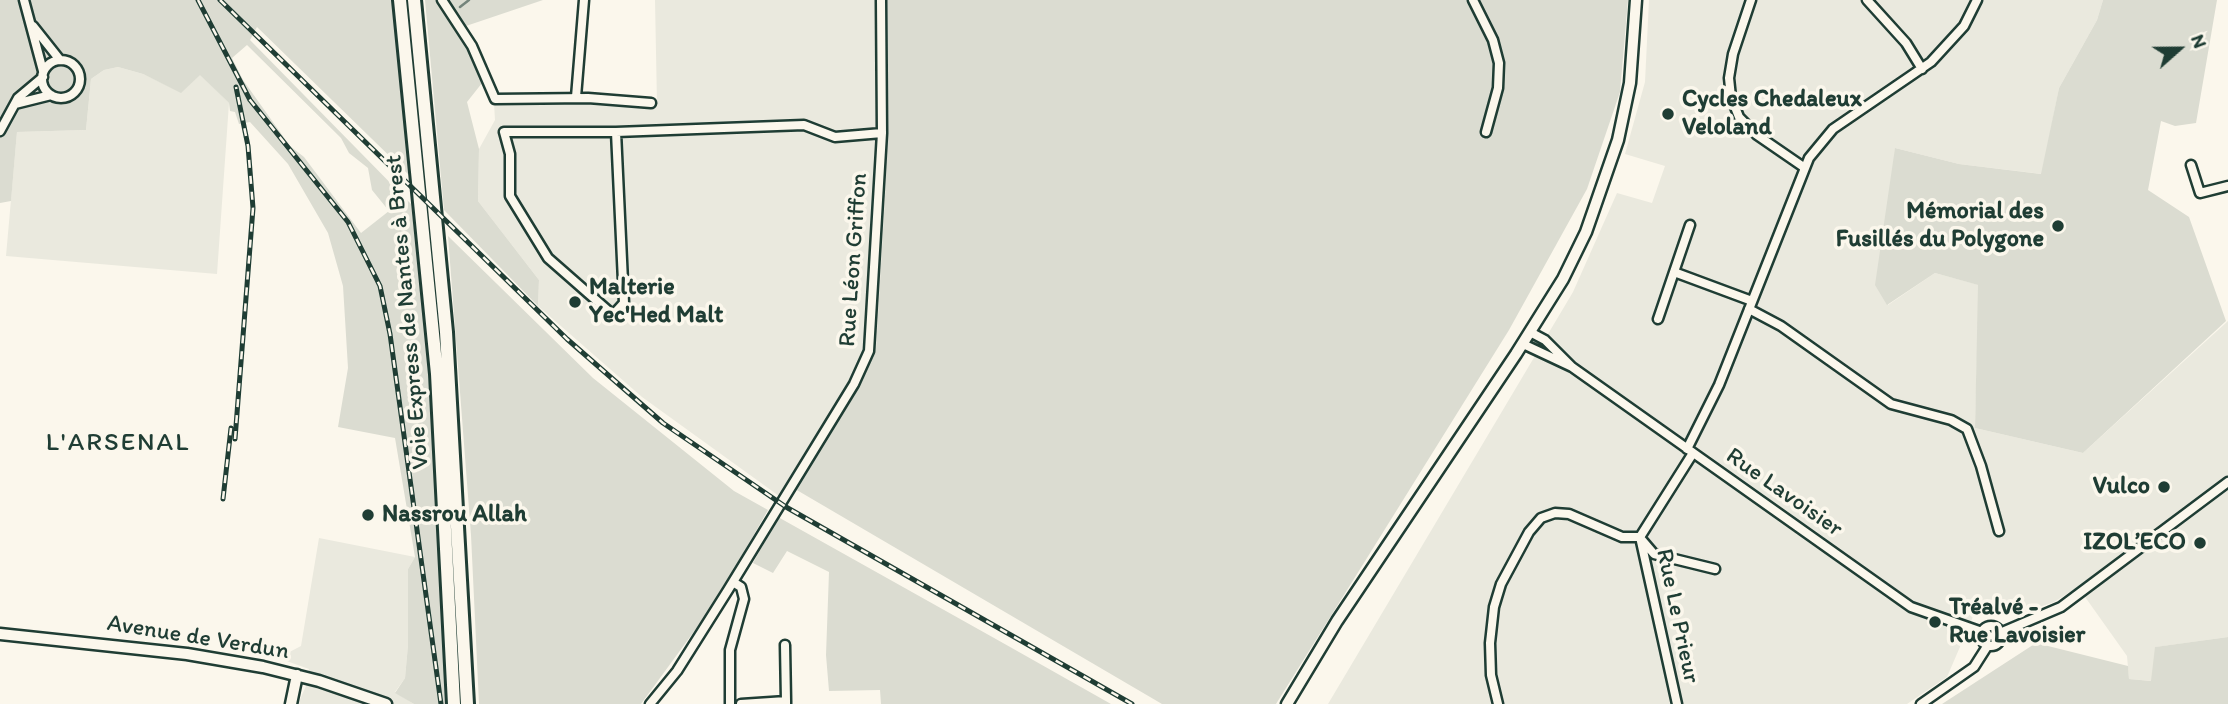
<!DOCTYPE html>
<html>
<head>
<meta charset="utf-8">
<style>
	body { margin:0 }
	#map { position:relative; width:2228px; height:704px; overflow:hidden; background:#fbf7ec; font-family:Itim,sans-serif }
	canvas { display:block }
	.north { position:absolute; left:2144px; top:14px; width:70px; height:70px; -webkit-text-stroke:5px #fbf7ec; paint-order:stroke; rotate:69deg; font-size:19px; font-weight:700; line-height:28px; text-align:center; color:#1f3d34 }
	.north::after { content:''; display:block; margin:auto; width:24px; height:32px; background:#1f3d34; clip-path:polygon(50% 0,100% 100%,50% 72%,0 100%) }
</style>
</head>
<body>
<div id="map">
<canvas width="2228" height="704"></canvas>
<div class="north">N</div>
</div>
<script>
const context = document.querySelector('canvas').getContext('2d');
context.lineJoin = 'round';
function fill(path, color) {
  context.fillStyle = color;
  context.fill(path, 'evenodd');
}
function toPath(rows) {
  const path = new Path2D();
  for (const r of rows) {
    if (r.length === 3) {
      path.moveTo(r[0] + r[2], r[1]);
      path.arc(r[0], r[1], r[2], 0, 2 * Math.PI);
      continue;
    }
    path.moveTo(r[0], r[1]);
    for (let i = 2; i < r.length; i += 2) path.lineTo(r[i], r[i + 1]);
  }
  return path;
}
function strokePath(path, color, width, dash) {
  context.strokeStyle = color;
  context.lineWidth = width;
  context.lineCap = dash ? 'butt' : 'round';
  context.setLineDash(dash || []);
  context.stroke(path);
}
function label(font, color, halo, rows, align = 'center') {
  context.font = font + ' Itim,sans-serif';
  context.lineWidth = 7;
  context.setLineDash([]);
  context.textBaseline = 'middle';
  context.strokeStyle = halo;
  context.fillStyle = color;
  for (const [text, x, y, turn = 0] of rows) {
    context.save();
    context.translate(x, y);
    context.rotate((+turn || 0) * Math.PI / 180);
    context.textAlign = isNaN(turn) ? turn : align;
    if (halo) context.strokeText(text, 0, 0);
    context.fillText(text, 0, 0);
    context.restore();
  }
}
fill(toPath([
	[655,0,887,0,886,179,876,349,786,501,642,397,538,306,539,280,478,201,479,149,495,120,494,103,583,100,653,107,657,104],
	[1649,0,2103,0,2097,20,2059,88,2042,174,1959,164,1895,148,1888,305,1935,273,1979,285,1975,428,2083,453,2228,321,2228,637,2156,647,2152,681,2129,679,2127,656,2078,587,2054,602,2022,613,1975,612,1947,677,1907,704,1328,704,1573,292,1617,193,1652,203,1665,166,1625,154,1645,82],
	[118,67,143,74,181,92,200,74,229,103,217,274,6,256,17,132,86,130,91,79,104,70],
	[319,538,415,557,408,569,408,645,405,678,395,692,414,704,298,704,306,686,309,669,278,658,301,646]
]), '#eae9de');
fill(toPath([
	[0,0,395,0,410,176,257,27,250,40,411,204,423,303,436,477,446,704,414,704,395,693,405,678,408,645,408,569,415,557,395,438,338,427,348,368,343,286,328,233,288,164,250,122,239,124,235,112,230,111,229,103,200,75,181,93,143,74,118,67,104,70,91,79,86,130,17,132,11,201,0,203],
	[247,45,341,138,349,153,368,168,372,190,389,211,361,233,304,157,290,146,243,80,232,58],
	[425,0,543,0,466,26,490,73,467,102,479,149,478,201,539,280,538,306,444,210],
	[887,0,1628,0,1620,92,1587,189,1509,330,1276,704,1162,704,795,489,876,349,886,179],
	[2103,0,2217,0,2196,123,2175,126,2161,121,2148,190,2189,217,2226,321,2083,453,1975,428,1978,285,1935,273,1887,305,1875,285,1895,148,1959,164,2041,174,2059,88,2097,20],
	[448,236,593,378,734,491,768,510,714,604,641,704,479,704,471,535],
	[778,517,1003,643,1111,704,881,704,880,690,829,691,826,655,829,572,787,551,773,573,753,563],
	[2228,637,2228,704,1942,704,2036,643,2128,666,2129,679,2151,681,2155,647]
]), '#dbdcd1');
strokePath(toPath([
	[460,7,469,0]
]), '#74847b', 2.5);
const minor = toPath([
	[24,0,43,71],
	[442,0,472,46,495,99,588,98,651,103],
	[1473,0,1493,40,1499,63,1498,88,1486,132],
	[1751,0,1733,54,1729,78,1731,97,1739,117,1757,135,1805,168],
	[1867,0,1906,43,1922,69],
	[33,26,60,60],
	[61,79,19],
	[576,97,584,0],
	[15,104,51,95],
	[0,131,18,98,43,77],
	[616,132,624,303,613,315,548,258,510,196,510,154,504,132,616,132,804,125,835,137,882,133],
	[2191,165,2200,193,2228,186],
	[1674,272,1752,301],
	[1749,309,1781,326,1891,404,1951,420,1967,429,1981,466,1999,531],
	[1658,319,1690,225],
	[1523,344,1572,367,1545,340,1530,332],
	[1572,367,1911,607,1982,632],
	[1687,449,1719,385,1809,158,1833,129,1931,62,1964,26,1977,0],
	[1640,537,1677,704],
	[1642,540,1654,554,1715,569],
	[1991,636,10],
	[2000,633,2061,607,2228,482],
	[785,645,786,701],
	[650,704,677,671,728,590,854,384,869,351,882,133,881,0],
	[730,704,730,650,744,599,741,587,733,582],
	[741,704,786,701,786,704],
	[1498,704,1491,675,1490,643,1494,607,1501,584,1529,532,1541,518,1555,513,1569,514,1622,537,1640,537,1693,453],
	[1921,704,1974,667,1988,645]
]);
const major = toPath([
	[0,634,187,654,263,667,319,681,386,704],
	[291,704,297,675],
	[1287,704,1337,621,1516,354,1563,279,1586,232,1618,140,1630,83,1636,0]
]);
const highway = toPath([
	[400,0,437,374,454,704],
	[414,0,446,332,467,704]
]);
strokePath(minor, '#1f3d34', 13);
strokePath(major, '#1f3d34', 15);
strokePath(highway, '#1f3d34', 18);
strokePath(minor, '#fbf7ec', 8);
strokePath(major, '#fbf7ec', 10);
strokePath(highway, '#fbf7ec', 12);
const rail = toPath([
	[198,0,250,100,348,222,380,286,390,334,441,704],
	[220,0,567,339,663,423,786,507,1132,704],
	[235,439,253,208,248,146,236,87],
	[223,499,231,428]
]);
strokePath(rail, '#1f3d34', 5);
strokePath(rail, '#fbf7ec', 2.5, [8]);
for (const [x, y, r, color] of [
	[1668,114,7,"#1f3d34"],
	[2058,226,7,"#1f3d34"],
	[575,302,7,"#1f3d34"],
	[2164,487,7,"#1f3d34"],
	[368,515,7,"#1f3d34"],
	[2200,543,7,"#1f3d34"],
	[1935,622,7,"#1f3d34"]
]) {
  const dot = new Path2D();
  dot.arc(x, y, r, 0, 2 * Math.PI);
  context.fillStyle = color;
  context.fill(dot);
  strokePath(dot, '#fbf7ec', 2.5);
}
label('bold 24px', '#1f3d34', '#fbf7ec', [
	["Cycles Chedaleux",1682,100],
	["Veloland",1682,128],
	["Mémorial des",2044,212,"right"],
	["Fusillés du Polygone",2044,240,"right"],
	["Malterie",589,288],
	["Yec'Hed Malt",589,316],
	["Vulco",2150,487,"right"],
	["Nassrou Allah",382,515],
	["IZOL’ECO",2186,543,"right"],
	["Tréalvé -",1949,608],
	["Rue Lavoisier",1949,636]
], 'left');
label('24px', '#1f3d34', '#fbf7ec', [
	["Rue Léon Griffon",854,260,-86],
	["Voie Express de Nantes à Brest",408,312,-95],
	["Rue Lavoisier",1784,493,35],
	["Rue Le Prieur",1677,616,78],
	["Avenue de Verdun",198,638,9]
]);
context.letterSpacing = '2px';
label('26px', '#1f3d34', '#fbf7ec', [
	["L'ARSENAL",118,443]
]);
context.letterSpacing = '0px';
</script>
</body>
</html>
